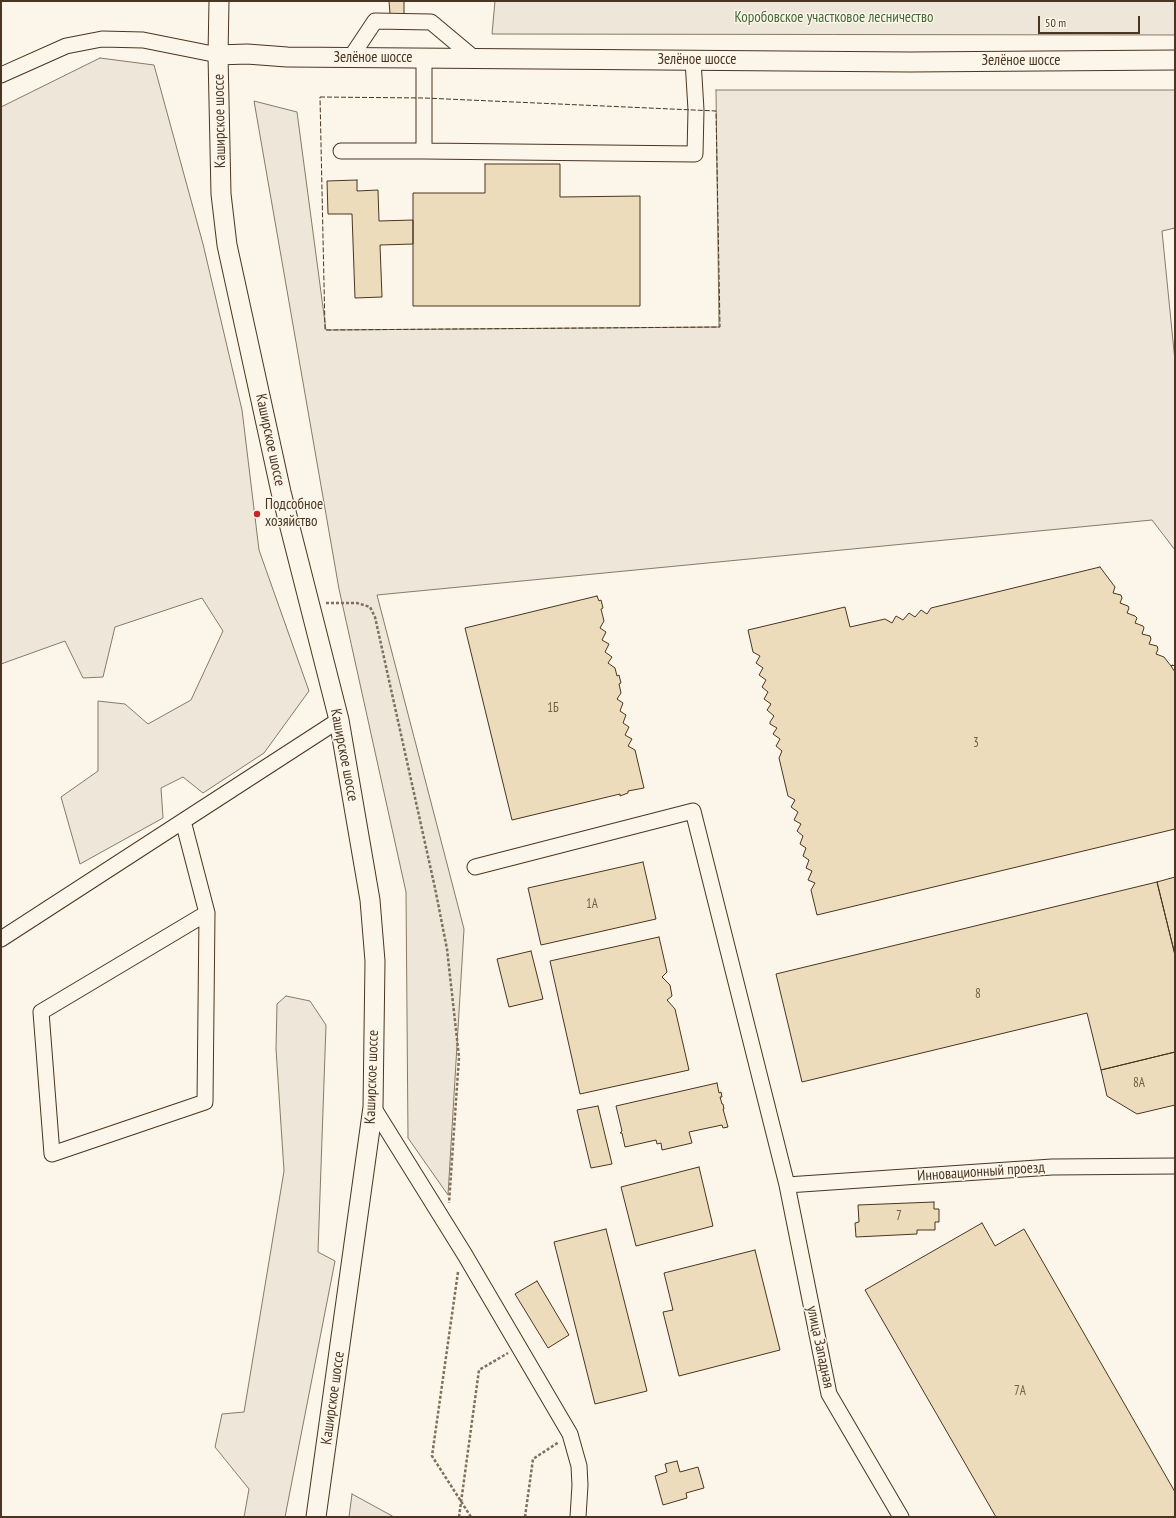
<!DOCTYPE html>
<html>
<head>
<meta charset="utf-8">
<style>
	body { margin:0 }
	#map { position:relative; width:1176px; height:1518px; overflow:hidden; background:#fbf6e9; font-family:"PT Sans Narrow",sans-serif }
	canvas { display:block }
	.frame { position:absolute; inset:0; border:2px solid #4a3520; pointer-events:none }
	.scale { position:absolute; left:1038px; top:16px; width:102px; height:18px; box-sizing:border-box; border:2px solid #4a3520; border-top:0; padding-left:5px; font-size:12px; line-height:14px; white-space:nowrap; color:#4a3520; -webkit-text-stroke:3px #fbf6e9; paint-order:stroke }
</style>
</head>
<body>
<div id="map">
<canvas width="1176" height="1518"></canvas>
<div class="frame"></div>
<div class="scale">50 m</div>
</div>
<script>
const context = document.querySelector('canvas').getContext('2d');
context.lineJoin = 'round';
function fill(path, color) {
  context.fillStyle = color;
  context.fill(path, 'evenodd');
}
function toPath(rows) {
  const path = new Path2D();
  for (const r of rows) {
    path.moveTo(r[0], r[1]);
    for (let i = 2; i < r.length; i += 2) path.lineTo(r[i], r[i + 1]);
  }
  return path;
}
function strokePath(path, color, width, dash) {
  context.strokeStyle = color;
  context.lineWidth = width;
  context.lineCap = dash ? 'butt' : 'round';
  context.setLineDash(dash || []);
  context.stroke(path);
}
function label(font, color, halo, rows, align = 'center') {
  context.font = font + ' "PT Sans Narrow",sans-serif';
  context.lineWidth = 3;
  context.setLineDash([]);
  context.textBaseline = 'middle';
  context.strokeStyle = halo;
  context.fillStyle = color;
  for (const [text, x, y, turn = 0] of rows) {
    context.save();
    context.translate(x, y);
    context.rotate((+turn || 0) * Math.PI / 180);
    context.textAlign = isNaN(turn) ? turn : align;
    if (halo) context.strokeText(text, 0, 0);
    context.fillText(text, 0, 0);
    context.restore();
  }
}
const green = toPath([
	[495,1,1175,1,1175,35,492,34,495,1],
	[100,58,154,65,203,244,242,410,259,550,309,691,264,753,203,793,183,777,161,788,163,818,80,864,61,797,98,771,98,701,125,704,148,724,191,700,223,631,202,598,115,627,103,677,83,678,65,641,1,664,1,107,100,58],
	[716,90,1175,90,1175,228,1162,231,1175,361,1175,550,1152,520,377,595,464,929,448,1195,408,1138,406,892,339,589,254,101,297,112,326,330,719,327,716,90],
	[286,996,310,1001,326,1025,318,1252,335,1261,285,1517,244,1517,249,1489,215,1447,222,1414,244,1412,284,1171,276,1049,277,1004,286,996],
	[352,1494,394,1517,349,1517,352,1494]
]);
fill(green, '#ede6d9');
strokePath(green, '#887966', 1);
const building = toPath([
	[389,1,404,1,404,14,390,14,389,1],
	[485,164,560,164,560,197,640,196,640,306,413,306,413,193,485,193,485,164],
	[357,180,357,191,378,190,379,221,413,220,413,244,380,245,382,297,355,298,352,214,328,214,327,181,357,180],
	[1100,567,1115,587,1113,593,1121,595,1122,598,1120,603,1128,606,1129,608,1127,613,1135,616,1137,618,1135,623,1143,626,1144,628,1142,634,1150,636,1151,639,1149,644,1157,646,1158,649,1156,654,1164,657,1171,666,1173,665,1175,667,1173,665,1171,666,1175,672,1175,829,817,915,811,890,815,883,808,880,812,871,806,868,809,860,803,856,806,848,800,844,803,836,797,831,801,824,794,820,798,812,791,807,795,800,788,796,779,758,782,751,776,746,780,739,773,734,777,728,770,724,770,722,774,716,767,710,771,704,764,699,768,692,762,687,766,680,759,675,763,668,756,663,760,656,753,652,748,630,845,607,850,627,885,619,892,623,896,616,903,620,909,613,915,617,921,610,927,614,931,608,1100,567],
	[597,596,599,601,601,600,603,608,601,609,604,621,600,628,606,632,602,640,609,644,605,652,612,657,608,663,615,668,617,676,619,675,621,683,619,684,621,693,617,699,623,703,620,711,626,715,623,723,629,727,625,735,632,739,628,746,635,750,644,788,628,791,628,793,620,796,620,794,512,820,465,628,597,596],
	[643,862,656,919,541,945,528,888,643,862],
	[1175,877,1175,955,1157,882,1175,877],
	[1157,882,1175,955,1175,1052,1101,1070,1087,1013,802,1082,776,974,1157,882],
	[659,937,667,972,662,977,670,985,672,996,667,1000,675,1009,689,1070,580,1094,550,961,659,937],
	[531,951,543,999,509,1007,497,959,531,951],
	[1175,1052,1175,1105,1137,1114,1107,1096,1101,1070,1175,1052],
	[717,1083,719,1093,721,1092,722,1097,720,1097,722,1104,723,1104,724,1109,723,1109,728,1127,723,1128,722,1125,689,1132,692,1143,662,1150,661,1143,657,1144,656,1140,625,1147,622,1133,620,1133,622,1131,616,1106,717,1083],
	[598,1106,612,1164,591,1168,577,1110,598,1106],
	[699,1167,713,1226,636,1246,621,1187,699,1167],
	[934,1202,934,1209,939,1209,939,1222,935,1222,935,1230,917,1230,917,1234,856,1237,855,1223,859,1222,858,1205,934,1202],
	[982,1223,995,1246,1024,1229,1175,1492,1175,1517,996,1517,865,1290,982,1223],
	[606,1229,647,1391,595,1404,554,1242,606,1229],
	[755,1250,780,1350,679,1376,663,1312,673,1310,664,1273,755,1250],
	[537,1281,569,1335,548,1348,515,1294,537,1281],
	[677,1461,680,1472,698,1467,704,1488,686,1493,687,1498,663,1505,655,1476,667,1472,665,1464,677,1461]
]);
fill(building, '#ecdcbc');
strokePath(building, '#4a3520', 1);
const minor = toPath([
	[351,57,375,21,431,22,474,58],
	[424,58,424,151,695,154,696,110,693,60],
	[1,75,66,46,102,39,143,40,218,55],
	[341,151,424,151],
	[183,821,207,913,41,1012,52,1154,205,1102,207,913],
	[475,867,693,811,787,1185,829,1394,901,1517],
	[1,939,339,720],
	[373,1107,465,1255,570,1434,579,1466,580,1485,578,1517],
	[787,1185,1052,1167,1175,1166]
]);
const major = toPath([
	[219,1,218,55,221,194,227,245,281,492,339,720,370,900,375,961,373,1107,316,1517],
	[218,55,247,54,287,57,910,62,1175,60]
]);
strokePath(minor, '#4a3520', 17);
strokePath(major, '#4a3520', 21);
strokePath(toPath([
	[326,603,357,603,370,607,375,617,435,888,447,949,459,1057,449,1203],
	[458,1272,432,1456,471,1517],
	[459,1517,479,1370,508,1353],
	[525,1517,533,1459,559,1442]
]), '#7f6f5c', 2.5, [3, 2]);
strokePath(minor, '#fbf6e9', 15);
strokePath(major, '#fbf6e9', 19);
strokePath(toPath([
	[320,97,424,98,716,111,720,327,325,330,320,97]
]), '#4a3520', 1, [5, 2]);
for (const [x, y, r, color] of [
	[257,514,4,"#c62828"]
]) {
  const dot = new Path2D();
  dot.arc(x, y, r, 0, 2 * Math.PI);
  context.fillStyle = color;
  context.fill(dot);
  strokePath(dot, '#fbf6e9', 1.5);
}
label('13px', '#725f47', null, [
	["1Б",553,708],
	["3",976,743],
	["1А",592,904],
	["8",978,994],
	["8А",1139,1083],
	["7",899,1216],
	["7А",1020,1391]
]);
label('15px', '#436837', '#fbf6e9', [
	["Коробовское участковое лесничество",834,18]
]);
label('15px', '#4a3520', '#fbf6e9', [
	["Зелёное шоссе",373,58],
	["Зелёное шоссе",697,60],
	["Зелёное шоссе",1021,61],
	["Каширское шоссе",220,121,-91],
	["Каширское шоссе",270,440,78],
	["Каширское шоссе",344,755,79],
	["Каширское шоссе",372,1077,-88],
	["Инновационный проезд",981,1172,-4],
	["улица Западная",820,1347,78],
	["Каширское шоссе",333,1398,-82]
]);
label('15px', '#4a3520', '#fbf6e9', [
	["Подсобное",265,505],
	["хозяйство",265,522]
], 'left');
</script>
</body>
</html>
